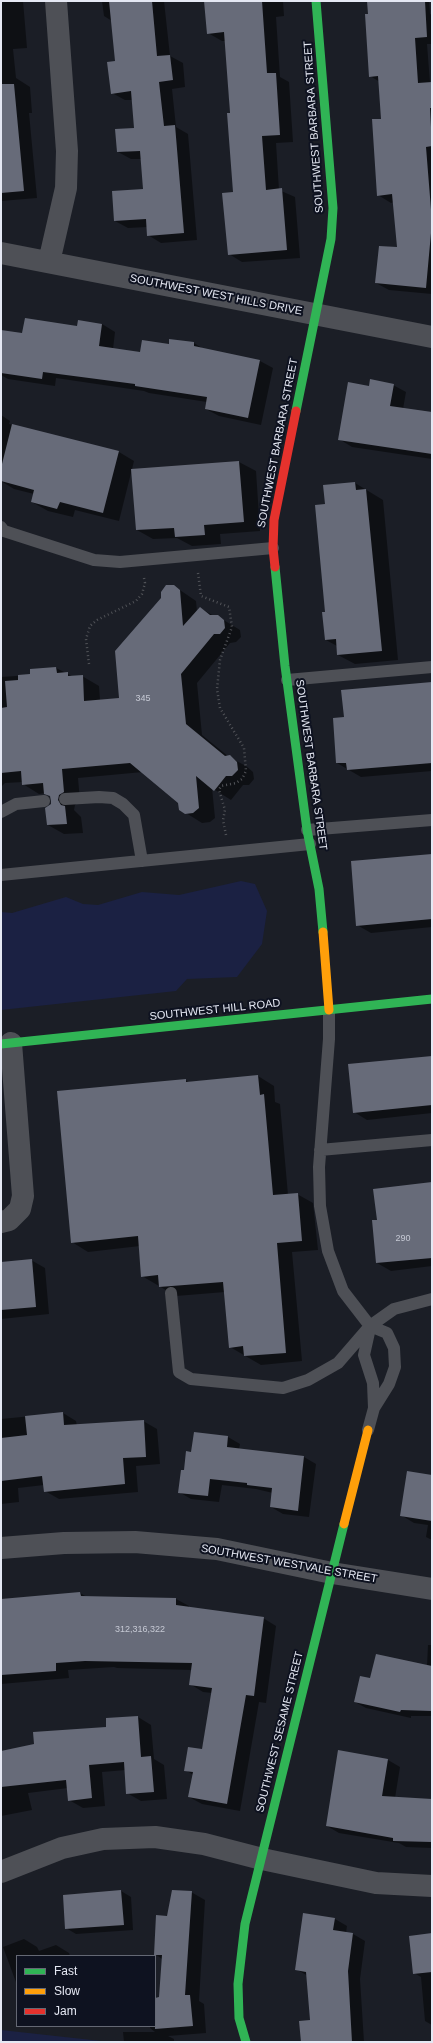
<!DOCTYPE html>
<html>
<head>
<meta charset="utf-8">
<style>
	body { margin:0 }
	#map { position:relative; width:433px; height:2043px; overflow:hidden; background:#1b1e26; font-family:Helvetica,sans-serif }
	canvas { display:block }
	.frame { position:absolute; inset:0; border:2px solid #e5e8f3; pointer-events:none }
	.legend { position:absolute; left:16px; top:1955px; width:140px; height:72px; box-sizing:border-box; background:#0e1220; border:1px solid #646874; margin:0; padding:5px 7px; list-style:none; font-size:12px; color:#e5e8f3 }
	.legend li { display:flex; align-items:center; gap:8px; height:20px }
	.legend b { width:20px; border:1px solid #646874 }
</style>
</head>
<body>
<div id="map">
<canvas width="433" height="2043"></canvas>
<div class="frame"></div>
<ul class="legend">
<li><b style="height:5px;background:#30b455"></b>Fast</li>
<li><b style="height:5px;background:#ff9f0a"></b>Slow</li>
<li><b style="height:5px;background:#e5322d"></b>Jam</li>
</ul>
</div>
<script>
const context = document.querySelector('canvas').getContext('2d');
context.lineJoin = 'round';
function fill(path, color) {
  context.fillStyle = color;
  context.fill(path, 'evenodd');
}
function toPath(rows) {
  const path = new Path2D();
  for (const r of rows) {
    path.moveTo(r[0], r[1]);
    for (let i = 2; i < r.length; i += 2) path.lineTo(r[i], r[i + 1]);
  }
  return path;
}
function strokePath(path, color, width, dash) {
  context.strokeStyle = color;
  context.lineWidth = width;
  context.lineCap = dash ? 'butt' : 'round';
  context.setLineDash(dash || []);
  context.stroke(path);
}
function label(font, color, halo, rows, align = 'center') {
  context.font = font + ' Helvetica,sans-serif';
  context.lineWidth = 4;
  context.setLineDash([]);
  context.textBaseline = 'middle';
  context.strokeStyle = halo;
  context.fillStyle = color;
  for (const [text, x, y, turn = 0] of rows) {
    context.save();
    context.translate(x, y);
    context.rotate((+turn || 0) * Math.PI / 180);
    context.textAlign = isNaN(turn) ? turn : align;
    if (halo) context.strokeText(text, 0, 0);
    context.fillText(text, 0, 0);
    context.restore();
  }
}
fill(toPath([
	[241,881,255,884,267,911,262,944,237,977,187,979,176,991,1,1010,1,912,12,913,66,897,83,904,98,905,142,892,179,895],
	[1,2030,101,2041,101,2042,1,2042]
]), '#1b2143');
fill(toPath([
	[1,1,23,1,27,48,13,49,16,78,30,87,32,113,29,113,37,198,1,201],
	[102,1,164,1,170,56,183,63,185,87,172,89,176,127,188,134,197,240,161,243,148,235,147,227,128,228,115,221,144,190,141,159,131,159,118,152,136,129,132,100,125,100,112,93,116,62,112,21,104,16],
	[205,1,283,1,284,16,276,17,280,77,289,82,293,142,276,143,279,190,295,197,300,258,242,262,229,254,234,193,226,41,222,41,208,33],
	[368,1,429,1,430,14,432,15,432,44,427,44,430,83,432,83,432,294,389,290,376,283,398,248,394,202,391,203,378,195,382,119,380,82,370,76],
	[102,324,115,332,113,349,141,353,169,345,170,340,194,343,205,350,260,361,273,368,261,425,219,416,206,409,207,402,149,393,144,391,56,378,55,386,8,379,1,375,1,331,23,334],
	[393,385,406,392,403,409,431,413,432,408,432,459,352,447,339,439,370,387],
	[1,415,10,421,9,424,119,452,134,461,119,521,75,510,73,517,48,511,32,502,34,494,14,489,1,481],
	[239,462,256,471,260,531,220,534,221,544,192,546,177,538,153,539,137,530],
	[355,483,383,500,398,660,355,664,338,655,337,646,326,640,327,505],
	[174,586,196,601,197,612,200,608,214,616,217,616,240,630,241,637,236,642,230,643,197,683,202,735,229,757,246,766,253,772,254,779,249,785,243,785,231,800,212,788,215,818,210,822,202,823,186,813,179,803,143,772,78,778,80,801,75,805,74,810,81,817,83,833,64,834,48,825,52,805,51,796,45,793,39,794,23,784,23,782,5,783,1,787,1,677,31,675,56,668,74,677,82,676,99,686,100,700,120,699],
	[432,683,432,771,361,777,337,763,345,718],
	[432,856,432,927,371,933,357,925],
	[432,1056,432,1113,367,1120,354,1112],
	[258,1076,274,1086,275,1102,280,1104,288,1195,297,1194,313,1203,318,1250,292,1252,302,1361,261,1365,230,1347,225,1292,176,1296,142,1276,140,1246,88,1252,72,1242,185,1080,189,1082],
	[432,1183,432,1266,391,1271,377,1263,378,1221],
	[31,1260,45,1268,49,1314,1,1319,1,1263],
	[63,1413,76,1421,77,1426,143,1421,157,1429,160,1464,136,1466,138,1492,59,1499,45,1491,44,1485,18,1488,19,1502,1,1504,1,1419],
	[228,1437,240,1444,239,1449,304,1457,316,1464,309,1517,283,1514,271,1507,273,1493,256,1489,222,1485,219,1502,191,1499,179,1492,192,1453],
	[432,1476,432,1540,426,1537,428,1525,414,1523,401,1515],
	[80,1593,87,1597,176,1599,189,1606,189,1608,263,1618,276,1626,266,1703,259,1702,240,1811,202,1804,189,1797,193,1775,186,1770,202,1750,212,1693,203,1692,190,1684,192,1670,117,1668,114,1667,68,1670,69,1678,1,1684,1,1601],
	[428,1645,432,1645,432,1716,411,1716,411,1718,366,1708,355,1702,371,1679,427,1666],
	[138,1717,151,1725,154,1759,164,1765,167,1799,141,1801,127,1793,126,1770,102,1772,105,1806,83,1808,69,1800,68,1788,28,1793,32,1810,1,1816,1,1752,108,1727],
	[388,1760,400,1767,395,1798,432,1800,432,1848,406,1847,399,1843,339,1833,327,1826],
	[121,1891,131,1897,133,1930,76,1934,66,1928],
	[191,1892,205,1900,199,2001,204,2004,206,2033,168,2036,174,2039,174,2042,124,2042,123,2032,155,2032,150,2028,150,2026,155,2026,155,1999,160,1998,162,1959,155,1954,168,1917],
	[304,1914,335,1919,347,1926,346,1933,353,1934,365,1941,360,1979,364,2042,302,2042,311,2021,308,1976,296,1969],
	[432,1934,432,2025,425,2021,421,1977,414,1973],
	[24,1939,37,1947,39,1951,56,1945,69,1953,70,1956,17,1956,17,1985,3,1947]
]), '#0007');
fill(toPath([
	[109,1,152,1,157,56,170,55,173,80,159,82,164,126,175,125,184,233,147,236,146,219,114,221,112,191,143,189,140,151,117,152,115,129,134,128,131,91,111,94,107,62,115,61],
	[204,1,262,1,267,73,276,73,280,135,262,136,266,190,282,188,287,250,228,255,222,193,233,192,227,113,230,113,224,32,207,34],
	[367,1,425,1,427,37,415,38,418,83,432,82,432,108,430,108,432,146,426,147,432,222,426,288,375,283,379,246,397,247,392,194,377,196,372,119,381,119,378,76,369,77,365,14,368,14],
	[1,84,14,84,24,191,1,193],
	[25,318,77,326,78,320,102,324,99,346,140,352,142,340,169,344,169,339,194,342,194,346,260,360,248,418,205,409,207,397,135,386,135,384,43,372,42,379,1,373,1,330,22,333],
	[370,379,394,384,390,406,432,412,432,454,338,440,348,382,369,386],
	[12,424,119,451,103,513,60,502,57,509,31,502,34,490,1,481,1,468],
	[239,461,244,522,204,525,205,535,175,537,174,528,136,530,131,469],
	[355,482,356,490,366,489,382,651,337,655,336,639,325,640,322,612,325,612,315,505,325,504,323,485],
	[166,585,174,585,180,590,183,626,200,607,210,615,218,615,224,620,225,628,220,634,214,634,181,674,186,724,225,756,230,755,237,762,238,770,232,776,226,776,214,791,196,776,199,808,193,813,185,814,179,810,178,803,130,763,62,769,64,792,59,795,58,800,61,805,65,806,67,824,47,825,45,808,51,804,51,801,50,796,44,794,43,783,22,785,21,771,1,773,1,708,7,707,5,681,18,680,18,675,30,674,30,669,56,667,57,673,68,672,68,676,83,675,84,701,119,698,115,651,161,598,161,592],
	[432,682,432,763,347,770,346,763,336,763,333,718,344,717,341,690],
	[432,854,432,919,356,926,351,861],
	[432,1056,432,1105,353,1113,348,1064],
	[258,1075,260,1095,264,1094,273,1195,298,1193,302,1241,277,1243,286,1353,244,1356,243,1346,229,1348,223,1282,159,1287,158,1275,141,1277,138,1236,71,1243,57,1091,186,1079,186,1082],
	[432,1182,432,1258,376,1263,372,1220,377,1220,373,1189],
	[32,1259,36,1307,1,1310,1,1262],
	[63,1412,64,1425,144,1420,146,1457,123,1458,125,1484,44,1492,42,1476,1,1481,1,1438,27,1435,25,1416],
	[194,1432,228,1436,227,1447,304,1456,298,1511,270,1507,272,1488,247,1485,247,1483,210,1479,208,1496,178,1493,181,1470,184,1470,186,1451,191,1452],
	[407,1471,432,1475,432,1521,400,1516],
	[80,1592,81,1596,176,1598,176,1605,264,1617,254,1696,246,1695,227,1804,188,1797,193,1772,184,1771,188,1747,202,1749,212,1688,189,1685,192,1663,85,1661,56,1663,56,1671,1,1675,1,1599],
	[376,1654,432,1666,432,1711,401,1710,400,1712,354,1702,360,1676,370,1678],
	[138,1716,141,1757,151,1756,154,1792,126,1794,124,1762,89,1765,92,1798,68,1801,66,1780,1,1787,1,1751,34,1744,33,1732,106,1727,106,1718],
	[338,1750,388,1759,382,1796,432,1799,432,1842,393,1841,393,1838,326,1826],
	[121,1890,124,1925,65,1929,63,1895],
	[172,1890,192,1891,185,1995,190,1995,193,2026,155,2029,155,1998,159,1997,162,1955,154,1955,156,1915,167,1916],
	[303,1913,335,1918,333,1930,353,1933,348,1971,352,2042,301,2042,299,2021,310,2020,306,1972,295,1970],
	[432,1933,432,1972,413,1974,409,1936]
]), '#676b79');
strokePath(toPath([
	[198,573,201,596,229,607,232,627,220,660,217,689,220,708,244,748,246,771,242,779,236,783,221,786,219,790,225,810,223,820,226,835],
	[89,664,86,639,90,626,97,620,136,601,142,594,145,583,144,578]
]), '#525459', 2.5, [1, 3]);
strokePath(toPath([
	[1,527,4,531,94,560,120,562,273,548],
	[287,680,432,667],
	[65,799,99,797,113,798,123,804,134,815,142,861],
	[1,812,16,804,44,801],
	[307,830,432,820],
	[1,875,310,844],
	[329,1010,329,1039,319,1167,320,1206,328,1251,343,1291,370,1326,387,1333,394,1348,395,1367,389,1384,374,1408,368,1430],
	[320,1150,432,1140],
	[171,1293,179,1372,191,1379,283,1388,308,1380,338,1363,370,1326,394,1309,432,1299],
	[370,1328,364,1355,373,1383,374,1408]
]), '#4e5056', 12);
strokePath(toPath([
	[1,253,432,337],
	[49,262,66,188,67,151,56,1],
	[1,1222,9,1220,20,1209,23,1196,11,1043],
	[1,1548,64,1543,135,1542,217,1549,332,1573,432,1589],
	[1,1872,62,1848,103,1839,155,1837,204,1844,262,1859,376,1883,432,1886]
]), '#4e5056', 22);
strokePath(toPath([
	[296,411,331,239,333,208,316,1],
	[275,567,285,666,307,830,319,889,323,932],
	[1,1044,432,999],
	[246,2042,239,2018,238,1984,245,1924,344,1524]
]), '#30b455', 9);
strokePath(toPath([
	[323,932,329,1010],
	[344,1524,368,1430]
]), '#ff9f0a', 9);
strokePath(toPath([
	[275,567,273,548,274,520,296,411]
]), '#e5322d', 9);
label('9px', '#c6c9d4', null, [
	["345",143,699],
	["290",403,1239],
	["312,316,322",140,1630]
]);
label('11px', '#e5e8f3', '#0e1220', [
	["SOUTHWEST BARBARA STREET",314,127,-94],
	["SOUTHWEST WEST HILLS DRIVE",216,295,11],
	["SOUTHWEST BARBARA STREET",278,443,-79],
	["SOUTHWEST BARBARA STREET",311,765,82],
	["SOUTHWEST HILL ROAD",215,1010,-6],
	["SOUTHWEST WESTVALE STREET",289,1564,10],
	["SOUTHWEST SESAME STREET",280,1732,-76]
]);
</script>
</body>
</html>
